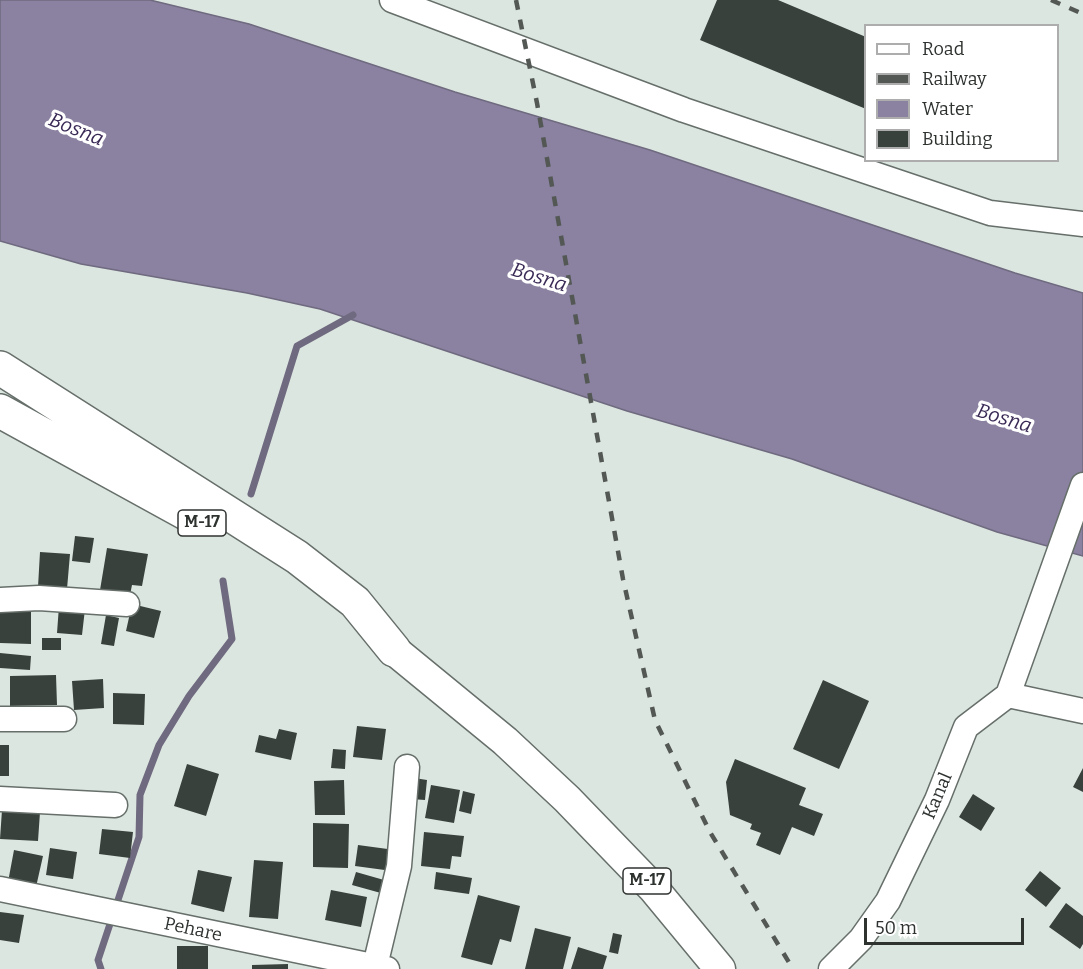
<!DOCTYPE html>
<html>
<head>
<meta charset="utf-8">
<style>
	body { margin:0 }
	#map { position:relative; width:1083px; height:969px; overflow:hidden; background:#dce6e0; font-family:Bitter,serif }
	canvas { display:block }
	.legend { position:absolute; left:864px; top:24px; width:195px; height:138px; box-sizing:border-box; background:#fff; border:2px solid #acadac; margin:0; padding:8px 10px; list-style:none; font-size:18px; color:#2f3330 }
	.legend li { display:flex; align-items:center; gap:12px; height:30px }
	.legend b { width:30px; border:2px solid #acadac }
	.scale { position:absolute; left:864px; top:918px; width:160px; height:27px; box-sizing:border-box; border:3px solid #2f3330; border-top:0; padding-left:8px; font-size:18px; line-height:21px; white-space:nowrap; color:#2f3330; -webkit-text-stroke:4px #fff; paint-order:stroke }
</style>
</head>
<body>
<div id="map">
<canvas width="1083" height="969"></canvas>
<ul class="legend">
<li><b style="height:8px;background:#fff"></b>Road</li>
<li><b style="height:8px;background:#535855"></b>Railway</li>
<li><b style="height:16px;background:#8b82a1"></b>Water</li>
<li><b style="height:16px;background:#39413c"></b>Building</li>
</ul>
<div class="scale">50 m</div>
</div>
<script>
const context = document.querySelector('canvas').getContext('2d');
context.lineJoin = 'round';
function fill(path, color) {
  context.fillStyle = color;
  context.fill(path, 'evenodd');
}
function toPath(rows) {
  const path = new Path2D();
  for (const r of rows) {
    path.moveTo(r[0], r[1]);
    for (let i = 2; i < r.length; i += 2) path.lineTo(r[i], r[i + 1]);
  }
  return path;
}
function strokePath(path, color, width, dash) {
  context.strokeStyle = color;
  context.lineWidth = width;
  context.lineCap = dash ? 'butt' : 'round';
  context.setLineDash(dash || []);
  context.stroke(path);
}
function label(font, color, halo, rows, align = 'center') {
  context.font = font + ' Bitter,serif';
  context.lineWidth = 6;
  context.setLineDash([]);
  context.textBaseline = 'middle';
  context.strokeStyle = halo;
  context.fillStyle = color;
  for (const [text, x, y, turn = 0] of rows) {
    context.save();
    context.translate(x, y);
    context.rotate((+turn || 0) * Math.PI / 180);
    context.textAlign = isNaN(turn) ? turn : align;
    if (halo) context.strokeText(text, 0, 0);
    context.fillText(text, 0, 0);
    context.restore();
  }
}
const water = toPath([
	[0,0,150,0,249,24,455,92,650,150,1015,273,1083,293,1083,556,997,532,792,459,627,411,320,309,247,293,81,264,0,241,0,0]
]);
fill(water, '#8b82a1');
strokePath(water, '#6f6a7f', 1.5);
strokePath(toPath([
	[251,494,297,346,353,315],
	[101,969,98,960,139,837,140,795,159,745,189,696,232,639,223,581]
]), '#6f6a7f', 7);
fill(toPath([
	[717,0,778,0,866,37,866,109,700,40],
	[75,536,94,538,90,563,72,561],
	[107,548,148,554,142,586,132,585,130,595,100,590],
	[40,552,70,554,67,589,38,587],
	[132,604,161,611,154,638,126,631],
	[0,605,31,606,31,644,0,643],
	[59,606,85,609,82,635,57,633],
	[106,615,119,618,114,646,101,644],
	[42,638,61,638,61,650,42,650],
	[0,653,31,656,30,670,0,668],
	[56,675,57,705,10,706,10,676],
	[103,679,104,708,74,710,72,681],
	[823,680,869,701,839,769,793,749],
	[113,693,145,694,144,725,113,724],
	[357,726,386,729,382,760,353,757],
	[279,729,297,733,291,760,255,752,259,735,276,739],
	[0,745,9,745,9,776,0,776],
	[333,749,346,750,345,769,331,768],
	[735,759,806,788,799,805,823,814,814,836,792,827,780,855,756,845,761,833,750,829,752,824,730,815,726,782],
	[187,764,219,774,206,816,174,806],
	[1083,768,1083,792,1073,787],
	[414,778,427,780,425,800,411,799],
	[344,780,345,815,315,815,314,781],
	[431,785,460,790,454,823,425,818],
	[463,791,475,794,471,814,459,811],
	[973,794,995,808,981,831,959,817],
	[2,810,40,812,38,841,0,839],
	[313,823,349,824,348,868,313,867],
	[102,829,133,832,130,858,99,854],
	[424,832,464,836,461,857,452,856,450,869,421,866],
	[358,845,395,850,392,871,355,866],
	[50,848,77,852,73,879,46,875],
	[14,850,43,856,36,887,8,882],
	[254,860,283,862,278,919,249,917],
	[198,870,232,877,224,912,191,904],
	[1040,871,1061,888,1046,907,1025,890],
	[356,872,391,882,388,895,352,885],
	[436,872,472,878,469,894,434,889],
	[331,890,367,897,361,927,325,920],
	[478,895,520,906,511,942,500,939,492,965,461,957],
	[1066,903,1083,916,1083,944,1080,949,1049,927],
	[0,912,24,915,19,943,0,940],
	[535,928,571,937,563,969,525,969],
	[613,933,622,935,618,954,609,952],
	[177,946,208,946,208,969,177,969],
	[578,947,607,956,603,969,571,969],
	[288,964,288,969,252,969,252,965]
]), '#39413c');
const minor = toPath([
	[392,0,684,110,990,213,1083,224],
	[0,600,39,598,127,604],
	[1008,695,1083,485],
	[0,719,64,719],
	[0,799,115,805],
	[0,889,387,969],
	[375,966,399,866,407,767],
	[831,969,861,939,888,901,937,800,966,727,1008,695,1083,711]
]);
const major = toPath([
	[394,650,505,741,567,799,653,888,720,969]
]);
const highway = toPath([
	[0,368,297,557,355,602,394,650],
	[0,411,193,517]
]);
strokePath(minor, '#666f6a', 27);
strokePath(major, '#666f6a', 33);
strokePath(highway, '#666f6a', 36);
strokePath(minor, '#fff', 24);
strokePath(major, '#fff', 30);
strokePath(highway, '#fff', 33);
strokePath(toPath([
	[516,0,537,103,623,579,655,720,710,832,793,969],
	[1051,0,1083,14]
]), '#535855', 4.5, [10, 10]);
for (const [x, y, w] of [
	[202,523,48],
	[647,881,48]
]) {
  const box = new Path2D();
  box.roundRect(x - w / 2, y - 13, w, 26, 4.5);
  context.fillStyle = '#fff';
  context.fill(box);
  strokePath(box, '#2f3330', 1.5);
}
label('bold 16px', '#2f3330', null, [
	["M-17",202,523],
	["M-17",647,881]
]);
label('18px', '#2f3330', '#fff', [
	["Kanal",938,796,-67],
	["Pehare",193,930,12]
]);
label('italic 20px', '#3a2a56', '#fff', [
	["Bosna",76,130,22],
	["Bosna",539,278,17],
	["Bosna",1004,419,17]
]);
</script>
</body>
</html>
